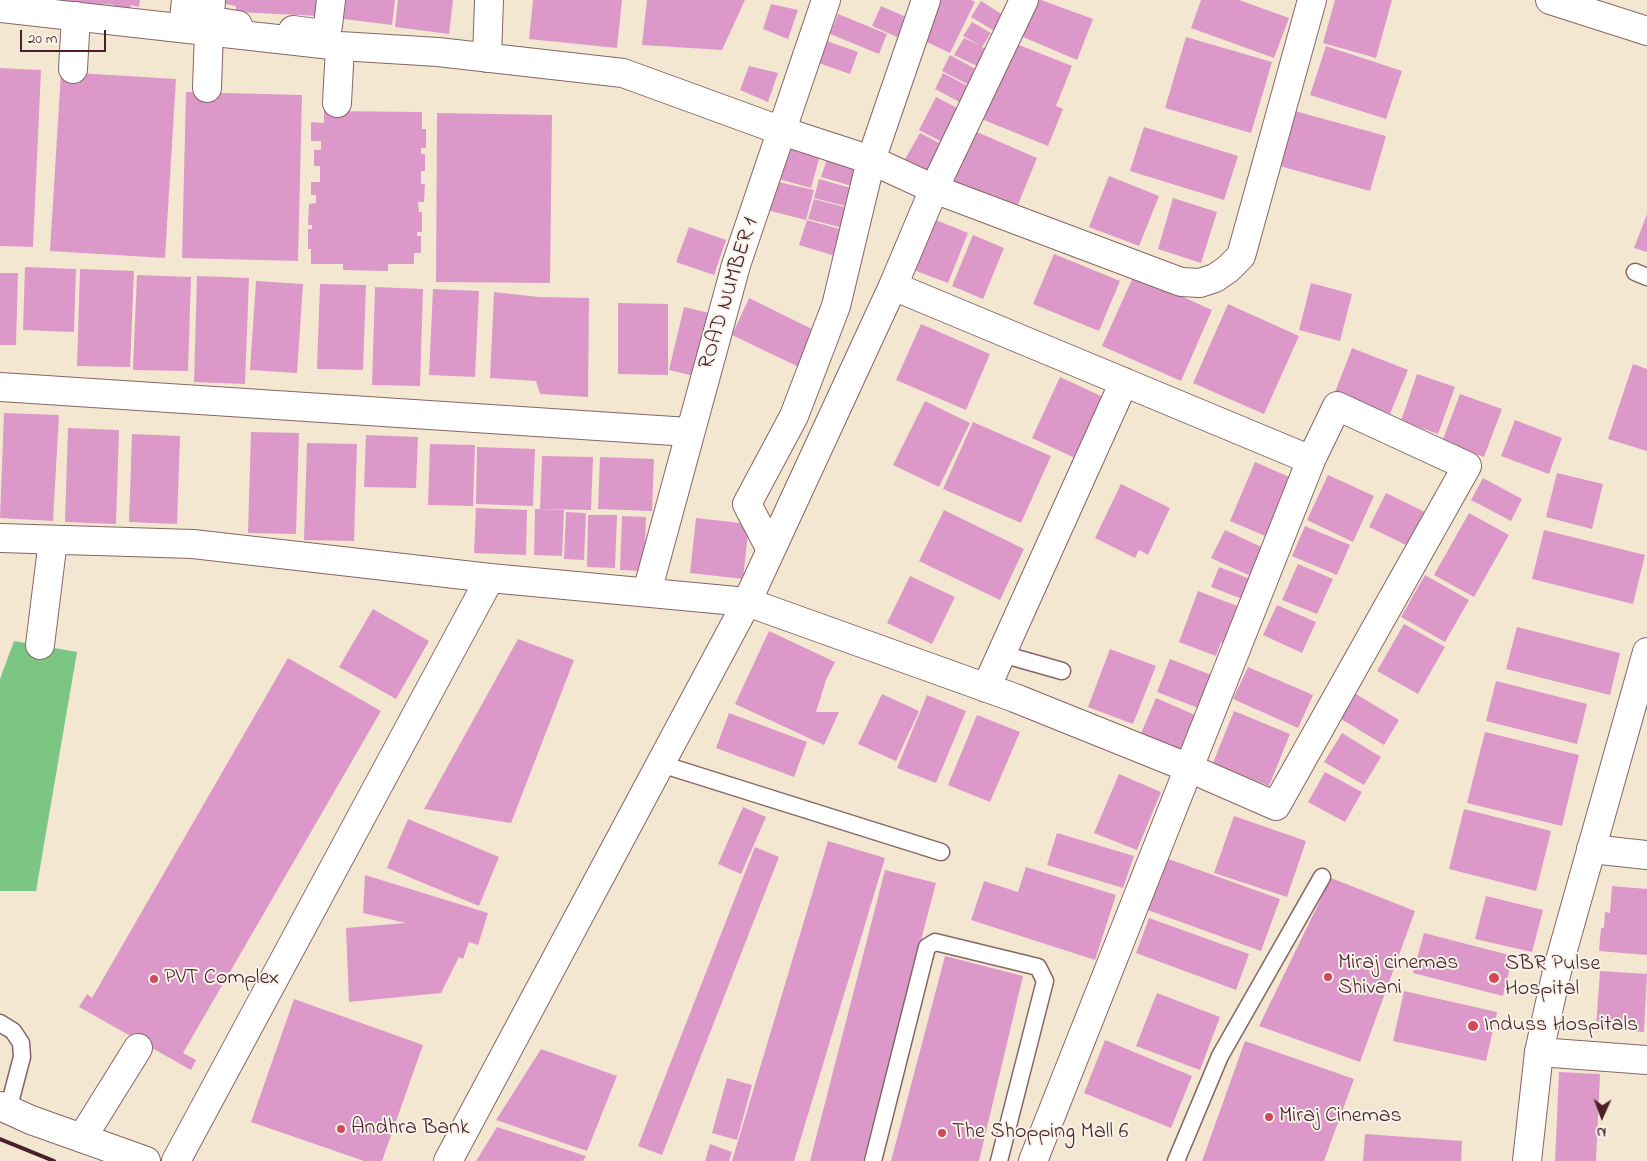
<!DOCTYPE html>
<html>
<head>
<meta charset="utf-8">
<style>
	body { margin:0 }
	#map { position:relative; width:1647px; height:1161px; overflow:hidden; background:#f4e7d2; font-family:"Indie Flower",sans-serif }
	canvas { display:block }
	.north { position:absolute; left:1577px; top:1091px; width:50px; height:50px; -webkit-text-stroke:4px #f7f3e8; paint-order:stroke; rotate:182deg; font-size:14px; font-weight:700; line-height:20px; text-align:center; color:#4a1f2b }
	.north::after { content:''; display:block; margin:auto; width:18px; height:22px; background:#4a1f2b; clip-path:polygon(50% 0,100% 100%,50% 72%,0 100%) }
	.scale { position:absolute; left:20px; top:30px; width:86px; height:22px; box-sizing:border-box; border:2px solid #4a1f2b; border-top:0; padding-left:6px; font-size:15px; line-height:18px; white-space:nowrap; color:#4a1f2b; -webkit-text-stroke:4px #f7f3e8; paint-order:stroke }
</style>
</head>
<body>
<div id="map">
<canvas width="1647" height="1161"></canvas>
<div class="north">N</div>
<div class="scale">20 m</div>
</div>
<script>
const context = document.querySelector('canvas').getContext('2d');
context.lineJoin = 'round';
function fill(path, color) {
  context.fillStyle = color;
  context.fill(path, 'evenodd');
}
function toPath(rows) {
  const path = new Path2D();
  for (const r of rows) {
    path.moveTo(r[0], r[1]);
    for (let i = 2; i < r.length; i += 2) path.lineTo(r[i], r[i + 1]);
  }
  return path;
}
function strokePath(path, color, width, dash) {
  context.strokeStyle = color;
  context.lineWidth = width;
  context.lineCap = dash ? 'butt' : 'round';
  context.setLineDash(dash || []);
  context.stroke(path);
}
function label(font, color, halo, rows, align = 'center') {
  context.font = font + ' "Indie Flower",sans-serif';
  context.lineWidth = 4;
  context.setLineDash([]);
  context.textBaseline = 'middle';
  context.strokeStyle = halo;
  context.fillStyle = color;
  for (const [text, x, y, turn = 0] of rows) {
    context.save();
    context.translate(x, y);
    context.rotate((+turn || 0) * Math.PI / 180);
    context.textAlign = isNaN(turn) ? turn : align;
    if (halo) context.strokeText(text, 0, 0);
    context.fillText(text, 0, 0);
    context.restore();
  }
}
fill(toPath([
	[14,641,77,652,36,891,0,891,0,679]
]), '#7cc684');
fill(toPath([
	[44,0,140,0,139,7,131,5,130,12,114,10,114,5,103,4,102,8],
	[217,0,324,0,320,16,236,12,236,6,216,2],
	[346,0,395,0,392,25,344,19],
	[398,0,453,0,449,34,395,27],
	[533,0,622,0,617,48,529,39],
	[647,0,745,0,722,50,642,45],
	[935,0,971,0,975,2,950,53,916,37],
	[1032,0,1041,0,1093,19,1077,60,1016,34],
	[1201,0,1239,0,1289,18,1274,58,1191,28],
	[1335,0,1392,0,1376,58,1323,43],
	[981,1,1008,18,998,33,971,17],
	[771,4,798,10,788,39,763,29],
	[881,6,913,20,904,40,872,26],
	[838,14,887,34,879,54,830,34],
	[972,22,991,33,982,47,992,53,983,69,954,55,964,38,981,46,963,36],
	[1186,37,1272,62,1251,133,1165,108],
	[821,39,858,52,850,74,813,61],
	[1014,43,1072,66,1056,106,1063,109,1048,146,979,118],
	[1326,46,1402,71,1386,119,1310,95],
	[950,55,983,73,975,88,942,71],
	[749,66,778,73,768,102,740,90],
	[0,68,41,70,33,247,0,246],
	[61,72,176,79,165,258,50,251],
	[943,73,973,89,965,105,935,89],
	[186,92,302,95,298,261,182,258],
	[936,97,965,112,948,145,919,130],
	[1291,110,1386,136,1370,191,1276,165],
	[324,111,422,112,422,129,426,129,426,148,421,148,421,154,425,154,425,171,421,171,421,184,425,184,424,202,418,202,419,212,422,212,422,232,417,232,417,236,421,236,421,253,414,253,414,264,388,264,388,271,343,270,343,264,311,264,311,249,308,249,308,229,312,229,312,225,308,225,309,204,316,203,316,195,311,195,311,182,320,182,320,166,314,166,314,150,321,150,321,141,311,141,311,122,324,123],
	[437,113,552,115,550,283,436,282],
	[1144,127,1238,156,1224,200,1130,171],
	[970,129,1037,158,1017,207,949,179],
	[920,133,947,147,931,174,905,159],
	[784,145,820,155,811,188,775,178],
	[828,156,861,166,855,187,821,177],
	[1109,176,1159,196,1139,246,1089,227],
	[819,179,858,190,853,208,814,198],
	[774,181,814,190,806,220,767,210],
	[1173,198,1217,212,1201,263,1158,249],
	[814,199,848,208,843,228,808,219],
	[1647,214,1647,252,1634,248],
	[931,218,968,233,948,283,911,269],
	[807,220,843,230,835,256,799,245],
	[689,227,726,240,714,275,676,262],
	[973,235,1004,248,983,299,952,286],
	[1054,254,1120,281,1099,331,1033,304],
	[25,267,76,269,74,332,23,330],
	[80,269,134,271,130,367,77,366],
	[0,273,18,273,16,345,0,345],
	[137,275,191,277,188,371,133,370],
	[1134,275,1212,310,1181,381,1102,346],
	[197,276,249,278,245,384,194,382],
	[256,281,303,284,297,373,250,370],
	[1311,283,1352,294,1340,341,1299,330],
	[320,284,366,285,363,370,317,369],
	[375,287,423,289,420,386,372,385],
	[433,289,479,291,475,377,429,375],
	[494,292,539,297,589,298,588,397,540,394,536,381,490,378],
	[749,298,820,333,803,369,732,335],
	[618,303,668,304,668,375,618,374],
	[1228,304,1299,336,1264,414,1193,383],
	[684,307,709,313,694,376,669,370],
	[921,324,990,354,966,410,896,380],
	[1352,348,1408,370,1390,414,1335,392],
	[1633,364,1647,369,1647,451,1608,439],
	[1417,374,1455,387,1438,434,1401,421],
	[1060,377,1103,397,1075,458,1032,438],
	[1460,394,1502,409,1484,457,1442,442],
	[925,401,970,423,939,487,893,465],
	[4,413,59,415,53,521,0,518],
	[1515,420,1562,438,1549,474,1501,456],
	[973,422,1051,456,1021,523,943,489],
	[68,428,119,430,116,524,65,522],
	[251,432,299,433,296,534,248,533],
	[132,434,180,436,177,524,129,522],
	[366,435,418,437,416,488,364,487],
	[307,443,357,444,354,541,304,540],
	[430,444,475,445,473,506,428,505],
	[477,447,535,449,533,506,476,504],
	[542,456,593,457,591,510,540,509],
	[600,457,654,459,652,511,598,509],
	[1255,462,1296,480,1270,538,1230,521],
	[1557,473,1603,484,1592,529,1546,517],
	[1328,475,1374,496,1353,542,1307,520],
	[1483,478,1522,499,1511,521,1471,500],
	[1121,484,1170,508,1148,555,1139,550,1135,558,1095,538],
	[1386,493,1427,513,1410,547,1369,527],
	[476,508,527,510,526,555,474,553],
	[535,509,564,510,562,556,534,555],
	[944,510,1024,549,1000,600,919,561],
	[566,512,586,513,584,560,564,559],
	[1469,513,1509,535,1474,597,1434,575],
	[588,515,617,515,615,568,587,567],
	[622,516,646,517,644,571,620,570],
	[696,518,749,524,743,579,690,573],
	[1305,526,1350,545,1337,575,1292,556],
	[1225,530,1268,550,1255,578,1211,558],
	[1544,530,1645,555,1633,604,1532,579],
	[1298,564,1333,579,1317,614,1282,600],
	[1219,567,1253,580,1245,600,1211,587],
	[1425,575,1469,600,1445,642,1401,617],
	[910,576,955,597,932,644,887,623],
	[1198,591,1240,607,1226,644,1221,642,1216,656,1179,642],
	[1277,605,1316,622,1302,653,1263,635],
	[373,609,429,641,396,699,339,667],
	[1404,624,1445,647,1418,694,1377,671],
	[1517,627,1620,653,1610,695,1506,669],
	[769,631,835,662,826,680,816,712,839,712,824,745,735,704],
	[518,639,574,660,511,823,424,809],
	[1110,649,1156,666,1133,724,1088,707],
	[288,658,381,711,183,1053,196,1060,191,1070,79,1007,87,994,92,998],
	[1170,659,1214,676,1201,709,1157,692],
	[1248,667,1313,695,1298,728,1233,699],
	[1496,681,1587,704,1577,744,1486,721],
	[882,694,919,711,896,761,858,744],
	[1356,694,1399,720,1384,745,1341,719],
	[927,695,966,711,936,783,897,768],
	[1156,698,1195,715,1178,755,1139,738],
	[1234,711,1290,734,1269,786,1213,763],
	[729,713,807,742,794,777,716,748],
	[977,715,1020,732,990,802,948,785],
	[1485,732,1579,755,1562,826,1467,803],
	[1342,733,1381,757,1364,785,1324,762],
	[1325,772,1362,792,1345,822,1308,802],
	[1119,774,1161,792,1137,850,1094,833],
	[743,807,766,817,741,874,718,864],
	[1464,809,1551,831,1536,891,1449,869],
	[1234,816,1306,841,1287,897,1214,873],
	[408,819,499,857,479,906,387,868],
	[1057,833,1134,856,1123,888,1047,865],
	[828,841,885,858,794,1161,732,1161],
	[755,847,779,857,662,1155,638,1146],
	[1163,857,1280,899,1261,951,1145,909],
	[1026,867,1116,895,1095,960,971,920,984,881,1018,892],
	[885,870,936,883,863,1161,810,1161],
	[365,875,488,913,478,945,469,942,463,959,459,957,441,993,349,1002,346,928,406,923,363,913],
	[1331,878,1415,911,1360,1062,1259,1026],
	[1612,886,1647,889,1647,955,1599,951,1601,928,1604,928,1605,912,1610,913],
	[1486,896,1543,910,1532,952,1475,939],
	[1149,918,1249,954,1236,990,1136,953],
	[1424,933,1513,956,1503,996,1413,973],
	[945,956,1023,976,979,1161,891,1161],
	[1600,971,1647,974,1644,1032,1596,1028],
	[1404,991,1497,1012,1486,1061,1393,1041],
	[1157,993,1220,1017,1200,1070,1136,1046],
	[294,999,423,1045,382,1161,364,1161,251,1122],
	[1105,1040,1192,1076,1171,1128,1084,1093],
	[1245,1041,1354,1079,1324,1161,1202,1161],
	[541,1049,617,1076,587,1151,496,1120],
	[1559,1072,1600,1074,1596,1161,1555,1161],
	[727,1078,752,1085,737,1140,712,1133],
	[497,1127,586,1156,583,1161,476,1161],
	[1365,1134,1462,1141,1461,1161,1363,1161],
	[710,1144,732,1152,729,1161,705,1161]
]), '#dd98ca');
const lane = toPath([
	[1635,272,1647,277],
	[1002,654,1062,671],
	[661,764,941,852],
	[0,1023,13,1031,21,1043,22,1057,8,1110],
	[873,1161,927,947,935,942,1038,967,1045,981,999,1161],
	[1176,1161,1220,1056,1322,877]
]);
const street = toPath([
	[211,0,210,17,212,21,238,25],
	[1550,0,1647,31],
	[0,8,340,46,438,52,623,73,782,131,871,160,934,189,1181,282,1200,283,1215,278,1228,269,1241,256,1312,0],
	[183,28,186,0],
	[293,30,316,33,326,29,328,26,331,0],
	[487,58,489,0],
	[73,69,76,16],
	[207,88,209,31],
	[337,103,340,46],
	[0,387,689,432],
	[0,538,193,544,490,578,747,602,1015,698,1189,768,1276,806,1467,466,1337,406,1311,460,893,286],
	[771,550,747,504,794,416,836,306,871,160,926,0],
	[647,592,736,265,826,0],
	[40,645,53,540],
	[986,688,1124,382],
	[1591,849,1647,855],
	[1539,1052,1647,1060],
	[82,1138,138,1048],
	[176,1161,490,578],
	[448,1161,747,602,893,286,934,189,1024,0],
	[1033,1161,1311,460]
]);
const secondary = toPath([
	[1527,1161,1539,1052,1557,971,1647,652]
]);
const highway = toPath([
	[0,1106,31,1120,146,1161]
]);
strokePath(lane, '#866565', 19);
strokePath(street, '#866565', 30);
strokePath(secondary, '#866565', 30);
strokePath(highway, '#866565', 30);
strokePath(lane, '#fff', 16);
strokePath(street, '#fff', 28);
strokePath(secondary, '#fff', 28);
strokePath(highway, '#fff', 28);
strokePath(toPath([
	[0,1139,54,1161]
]), '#4a1f2b', 4);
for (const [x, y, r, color] of [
	[1328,977,5,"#d1495b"],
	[1494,978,6,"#d1495b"],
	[154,979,5,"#d1495b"],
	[1473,1026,6,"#d1495b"],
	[1269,1117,5,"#d1495b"],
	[341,1129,5,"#d1495b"],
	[942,1133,5,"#d1495b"]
]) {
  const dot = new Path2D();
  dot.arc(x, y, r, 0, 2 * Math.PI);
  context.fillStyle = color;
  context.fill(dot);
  strokePath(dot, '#f7f3e8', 2);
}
label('22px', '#4a1f2b', '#f7f3e8', [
	["ROAD NUMBER 1",730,294,-73]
]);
label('22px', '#4a1f2b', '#f7f3e8', [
	["Miraj cinemas",1338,964],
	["Shivani",1338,989],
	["SBR Pulse",1505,965],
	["Hospital",1505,990],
	["PVT Complex",164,979],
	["Induss Hospitals",1484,1026],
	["Miraj Cinemas",1279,1117],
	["Andhra Bank",351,1129],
	["The Shopping Mall 6",952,1133]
], 'left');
</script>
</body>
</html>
